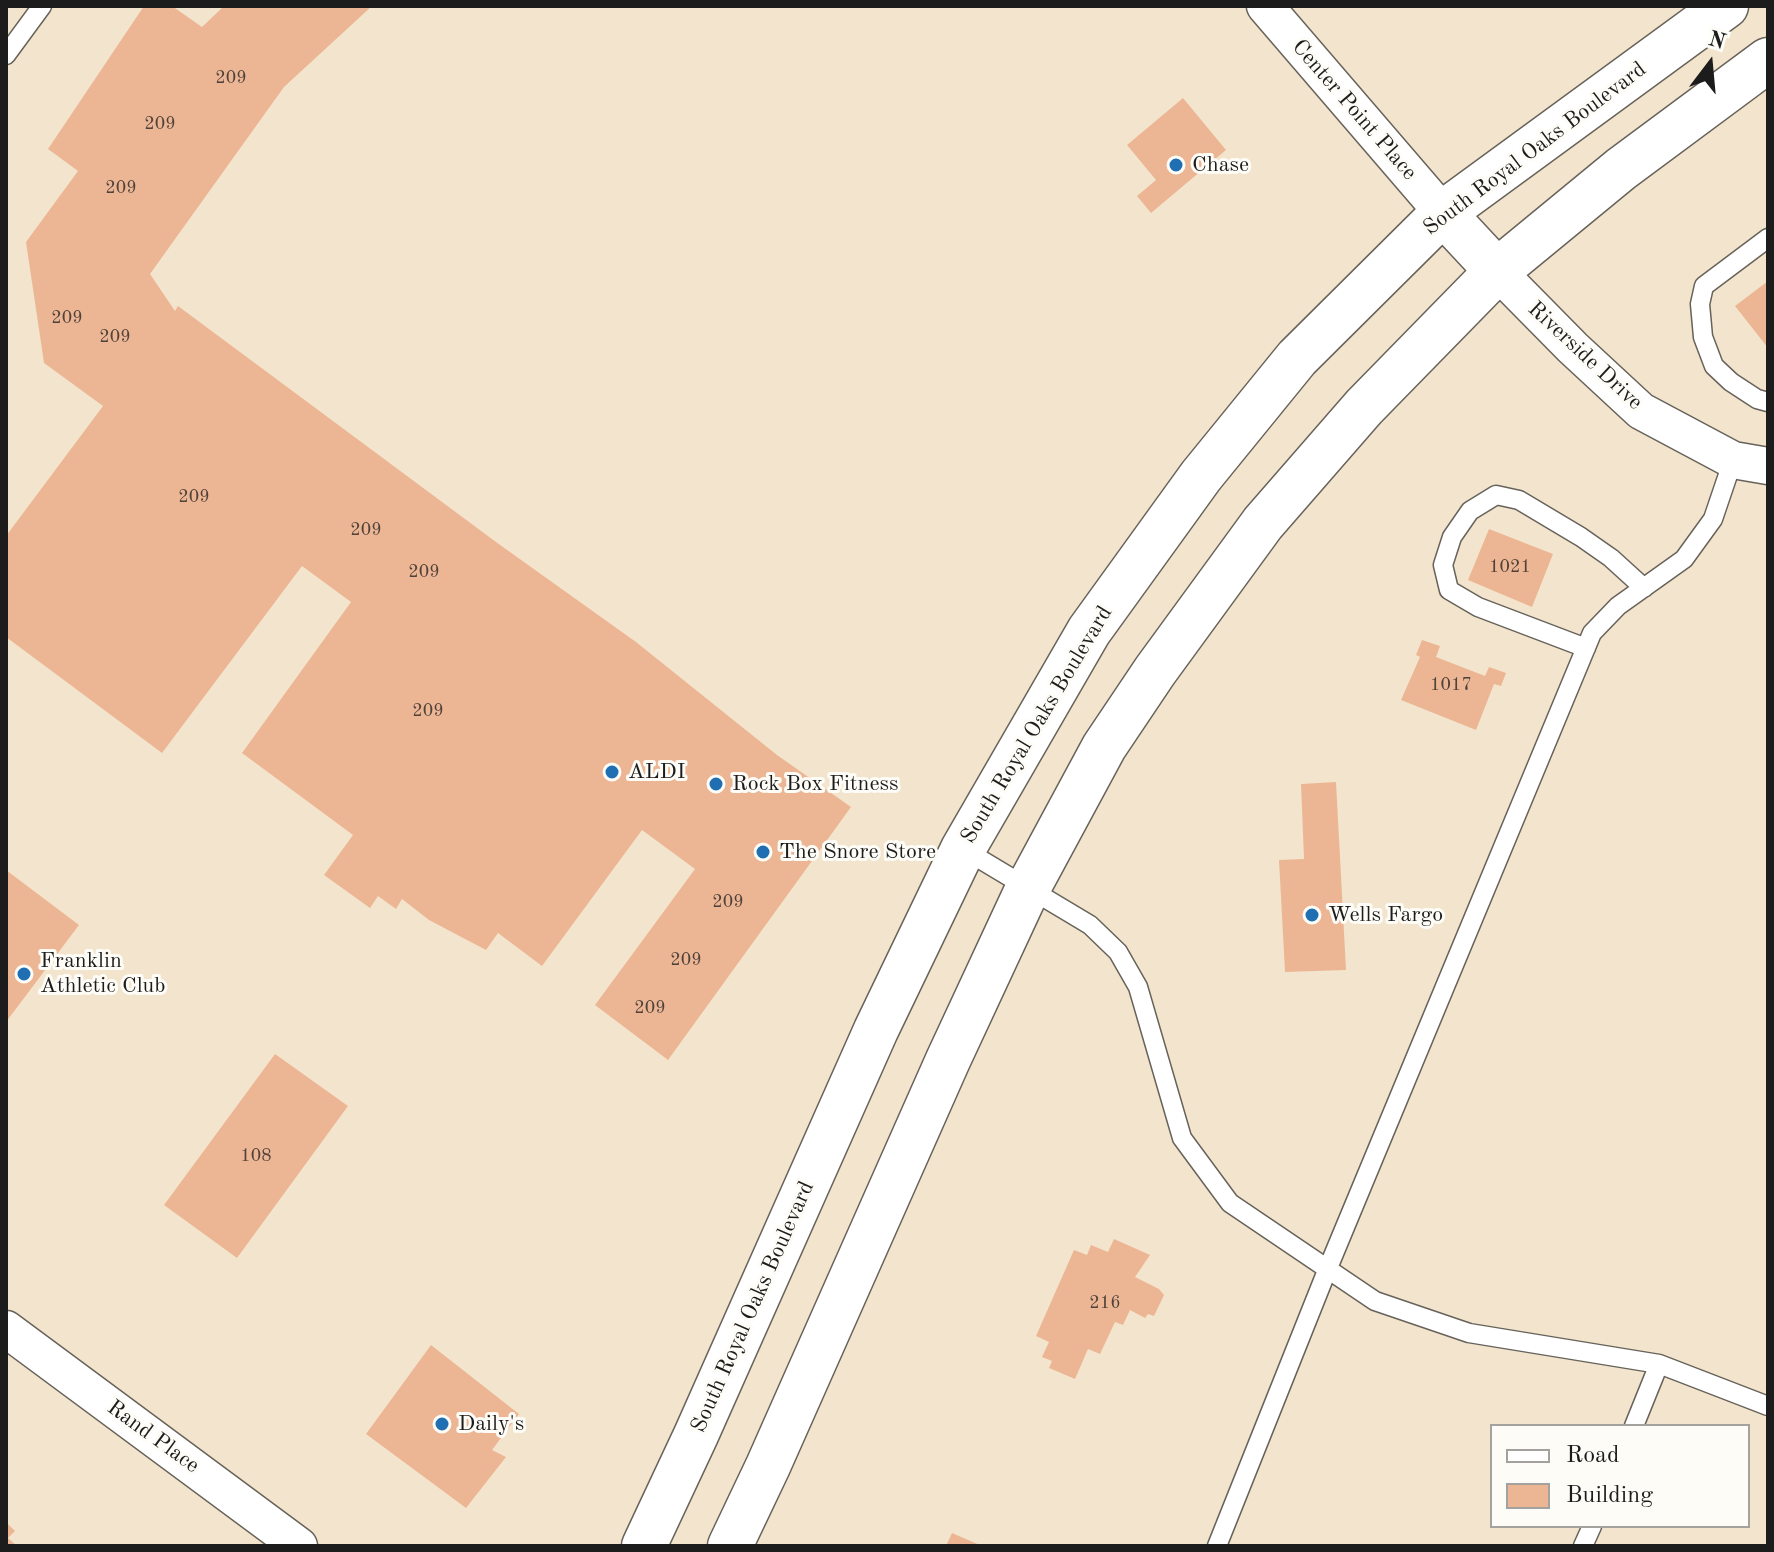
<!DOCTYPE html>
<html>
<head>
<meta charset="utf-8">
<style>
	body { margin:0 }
	#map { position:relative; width:1774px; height:1552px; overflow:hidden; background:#f3e5cd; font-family:"Old Standard TT",serif }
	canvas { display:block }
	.frame { position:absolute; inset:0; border:8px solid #1c1c1c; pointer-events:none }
	.legend { position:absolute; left:1490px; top:1424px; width:260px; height:104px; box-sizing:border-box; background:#fdfcf7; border:2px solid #a3a29f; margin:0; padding:10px 14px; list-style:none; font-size:24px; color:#1c1c1c }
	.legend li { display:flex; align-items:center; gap:16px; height:40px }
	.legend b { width:40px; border:2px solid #a3a29f }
	.north { position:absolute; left:1670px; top:24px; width:80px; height:80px; -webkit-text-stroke:6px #fdfcf7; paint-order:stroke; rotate:16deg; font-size:22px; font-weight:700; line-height:32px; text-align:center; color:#1c1c1c }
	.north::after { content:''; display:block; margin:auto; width:28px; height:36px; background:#1c1c1c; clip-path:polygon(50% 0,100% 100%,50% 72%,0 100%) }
</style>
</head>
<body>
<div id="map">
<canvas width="1774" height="1552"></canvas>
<div class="frame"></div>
<ul class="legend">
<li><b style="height:10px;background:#fff"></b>Road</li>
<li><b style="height:22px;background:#ecb694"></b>Building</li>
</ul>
<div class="north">N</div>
</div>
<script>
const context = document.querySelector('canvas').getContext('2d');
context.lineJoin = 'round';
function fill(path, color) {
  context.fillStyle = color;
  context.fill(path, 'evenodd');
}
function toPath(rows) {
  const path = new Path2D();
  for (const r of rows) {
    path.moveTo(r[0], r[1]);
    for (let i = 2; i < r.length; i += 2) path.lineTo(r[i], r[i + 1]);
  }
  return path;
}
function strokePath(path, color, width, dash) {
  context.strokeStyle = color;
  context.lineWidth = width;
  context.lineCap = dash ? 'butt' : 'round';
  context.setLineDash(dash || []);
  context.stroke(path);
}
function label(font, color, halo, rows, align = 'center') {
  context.font = font + ' "Old Standard TT",serif';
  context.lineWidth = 6;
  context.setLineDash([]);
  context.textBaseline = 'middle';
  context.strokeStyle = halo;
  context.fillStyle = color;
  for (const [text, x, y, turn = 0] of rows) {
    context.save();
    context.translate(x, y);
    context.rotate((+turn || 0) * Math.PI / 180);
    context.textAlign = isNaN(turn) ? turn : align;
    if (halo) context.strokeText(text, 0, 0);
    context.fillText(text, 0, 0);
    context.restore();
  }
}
fill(toPath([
	[144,6,172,6,202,27,224,6,372,6,284,87,150,274,175,311,178,306,496,542,636,642,777,755,851,807,668,1060,595,1005,695,869,642,830,542,966,498,933,486,950,429,920,402,899,396,909,378,896,370,908,324,875,353,835,242,753,351,602,302,566,162,753,6,637,6,536,103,406,44,363,26,242,78,171,48,149],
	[1183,98,1226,150,1151,213,1137,196,1156,180,1127,145],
	[1768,281,1768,348,1735,306],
	[1489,529,1553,554,1532,607,1468,580],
	[1422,640,1440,646,1436,657,1485,676,1489,667,1506,673,1501,686,1494,684,1476,730,1401,700,1420,657,1416,655],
	[1336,782,1346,970,1285,972,1279,860,1304,859,1301,784],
	[6,870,79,925,6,1022],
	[275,1054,348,1106,237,1258,164,1205],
	[1114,1239,1150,1255,1135,1277,1159,1289,1164,1295,1154,1316,1148,1314,1145,1318,1130,1310,1123,1325,1115,1322,1100,1354,1088,1349,1075,1379,1049,1368,1052,1361,1042,1357,1049,1342,1036,1336,1074,1250,1087,1255,1091,1245,1108,1252],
	[431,1345,519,1414,492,1450,506,1457,466,1508,366,1434],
	[6,1522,15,1531,8,1538,17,1546,6,1546],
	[952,1533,982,1546,946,1546]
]), '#ecb694');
const service = toPath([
	[6,55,42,6],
	[1768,238,1704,286,1700,304,1703,337,1714,366,1731,382,1757,399,1768,402],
	[1586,648,1478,607,1449,590,1443,565,1452,537,1470,511,1496,495,1519,500,1581,537,1611,558,1644,588],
	[963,849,1090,925,1118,952,1138,987,1182,1138,1230,1203,1375,1301,1469,1333,1659,1364,1768,1406],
	[1634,1426,1659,1364],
	[1217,1546,1328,1268,1592,633,1618,606,1684,559,1713,519,1733,460],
	[1583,1546,1592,1526]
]);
const minor = toPath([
	[1265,6,1443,213],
	[1497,271,1573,348,1641,411,1733,460,1768,466],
	[6,1329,299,1546]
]);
const secondary = toPath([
	[1443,213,1497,271],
	[644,1546,696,1435,876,1030,963,849,1089,631,1201,476,1297,358,1443,213,1726,6],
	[730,1546,768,1466,948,1060,1028,888,1104,747,1155,671,1263,523,1364,407,1497,271,1621,169,1768,60]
]);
strokePath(service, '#67625a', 21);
strokePath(minor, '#67625a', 39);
strokePath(secondary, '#67625a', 47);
strokePath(service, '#fff', 18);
strokePath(minor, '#fff', 36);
strokePath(secondary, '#fff', 44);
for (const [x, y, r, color] of [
	[1176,165,8,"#1f6fb2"],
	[612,772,8,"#1f6fb2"],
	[716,784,8,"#1f6fb2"],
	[763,852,8,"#1f6fb2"],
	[1312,915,8,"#1f6fb2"],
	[24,974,8,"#1f6fb2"],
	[442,1424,8,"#1f6fb2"]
]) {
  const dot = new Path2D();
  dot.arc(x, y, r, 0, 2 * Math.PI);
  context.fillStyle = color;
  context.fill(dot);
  strokePath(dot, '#fdfcf7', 3);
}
label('18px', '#50423a', null, [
	["209",231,78],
	["209",160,124],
	["209",121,188],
	["209",67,318],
	["209",115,337],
	["209",194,497],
	["209",366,530],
	["1021",1510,567],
	["209",424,572],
	["1017",1451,685],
	["209",428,711],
	["209",728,902],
	["209",686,960],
	["209",650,1008],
	["108",256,1156],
	["216",1105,1303]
]);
label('22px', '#1c1c1c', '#fdfcf7', [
	["Center Point Place",1354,110,49],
	["South Royal Oaks Boulevard",1535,149,-37],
	["Riverside Drive",1585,356,43],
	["South Royal Oaks Boulevard",1037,725,-59],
	["South Royal Oaks Boulevard",753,1307,-66],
	["Rand Place",153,1437,36]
]);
label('22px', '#1c1c1c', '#fdfcf7', [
	["Chase",1192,165],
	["ALDI",628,772],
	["Rock Box Fitness",732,784],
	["The Snore Store",779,852],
	["Wells Fargo",1328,915],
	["Franklin",40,961],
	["Athletic Club",40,986],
	["Daily's",458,1424]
], 'left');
</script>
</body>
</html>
